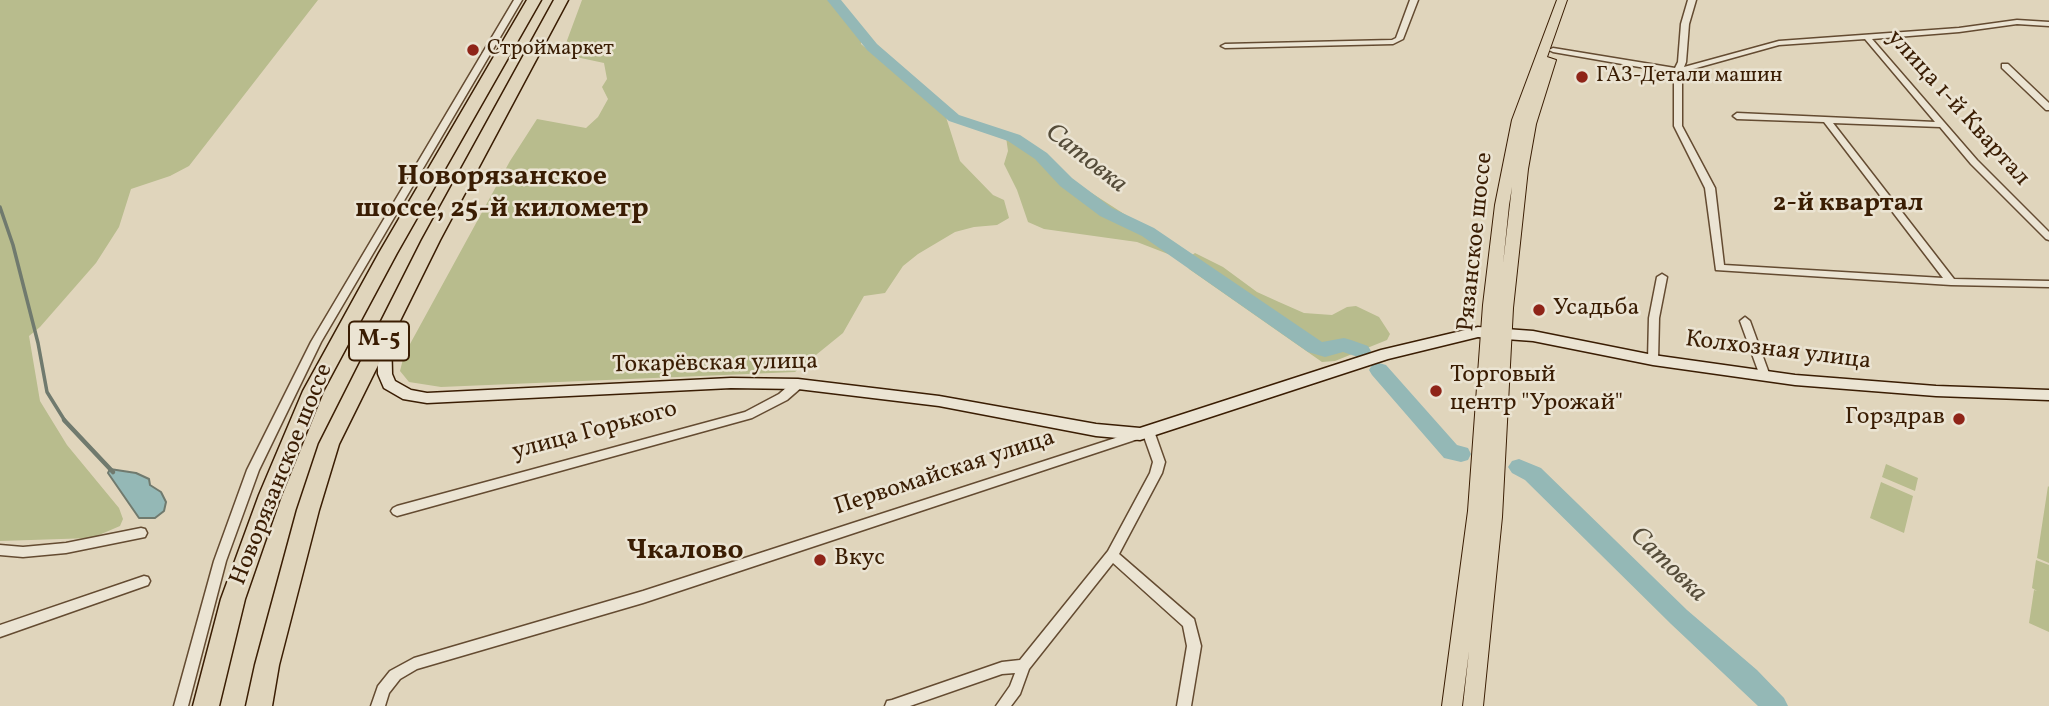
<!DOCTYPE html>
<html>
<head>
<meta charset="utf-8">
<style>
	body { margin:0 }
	canvas { display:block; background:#e0d5bc }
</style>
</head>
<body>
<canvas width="2049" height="706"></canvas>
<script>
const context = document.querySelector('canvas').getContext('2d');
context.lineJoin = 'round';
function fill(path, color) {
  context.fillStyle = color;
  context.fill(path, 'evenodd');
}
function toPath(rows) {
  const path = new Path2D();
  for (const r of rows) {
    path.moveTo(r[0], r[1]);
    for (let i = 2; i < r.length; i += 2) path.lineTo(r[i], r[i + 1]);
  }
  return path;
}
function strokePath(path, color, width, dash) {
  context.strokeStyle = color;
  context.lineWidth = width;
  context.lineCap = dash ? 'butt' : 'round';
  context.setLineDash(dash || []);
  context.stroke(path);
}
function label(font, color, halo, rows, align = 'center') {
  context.font = font + ' Vollkorn,serif';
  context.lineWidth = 5;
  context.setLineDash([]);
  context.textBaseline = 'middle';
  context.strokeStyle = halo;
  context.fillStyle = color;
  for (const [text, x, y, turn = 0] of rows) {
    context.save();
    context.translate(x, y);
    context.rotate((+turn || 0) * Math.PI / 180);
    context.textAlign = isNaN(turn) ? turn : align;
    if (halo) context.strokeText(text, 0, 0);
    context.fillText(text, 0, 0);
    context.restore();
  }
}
fill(toPath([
	[0,0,318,0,189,166,170,176,131,189,119,227,96,263,40,327,29,336,40,401,67,445,119,508,123,519,120,526,92,538,0,541],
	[582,0,831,0,861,36,861,44,945,114,960,161,993,195,1004,200,1009,218,997,225,974,227,955,232,918,254,903,266,885,293,864,296,843,333,795,372,441,387,409,382,400,371,404,355,510,161,537,119,586,128,598,117,608,99,602,87,607,79,604,63,562,54],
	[1006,137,1023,140,1073,181,1180,250,1175,255,1168,254,1137,242,1044,229,1028,222,1017,190,1004,164,1008,151],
	[1195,253,1223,267,1257,292,1279,302,1304,313,1332,315,1347,307,1356,306,1379,317,1390,334,1387,340,1335,361,1322,362,1189,269,1185,260],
	[1886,464,1918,478,1915,491,1882,477],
	[1881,482,1913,496,1904,533,1870,518],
	[2048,486,2049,487,2049,563,2037,558],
	[2036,560,2049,565,2049,632,2029,623,2034,590,2037,591,2032,588]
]), '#b8bc8d');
const water = toPath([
	[110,469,136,473,149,479,150,485,161,492,166,502,164,511,155,518,139,518,108,473,110,469]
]);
fill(water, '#94b8b6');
strokePath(water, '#707a6e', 2);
strokePath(toPath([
	[0,207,13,245,38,343,47,392,65,421]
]), '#707a6e', 3.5);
strokePath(toPath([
	[64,420,113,472]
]), '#707a6e', 4.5);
fill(toPath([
	[827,0,841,0,877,44,959,115,1020,135,1047,153,1072,178,1112,208,1154,228,1322,342,1344,338,1351,340,1368,346,1371,351,1368,356,1361,358,1343,352,1325,357,1308,352,1142,236,1100,216,1060,186,1035,159,1008,141,949,121,867,50,827,0],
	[1379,363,1386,365,1457,445,1468,448,1471,454,1468,460,1461,462,1444,458,1372,375,1369,370,1372,365,1379,363],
	[1519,459,1541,468,1687,610,1757,670,1784,698,1788,706,1758,706,1671,624,1525,480,1512,473,1508,467,1512,461,1519,459]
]), '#94b8b6');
const street = toPath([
	[514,0,522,0,321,342,259,470,226,561,188,706,174,706,214,561,247,470,311,342,514,0],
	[1410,0,1418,0,1403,39,1393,44,1225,48,1221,46,1225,44,1392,40,1396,38,1410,0],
	[1688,0,1696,0,1689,24,1686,62,1684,67,1779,41,1959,28,2017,20,2049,22,2049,26,2017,24,1959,32,1872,39,1977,160,2049,232,2049,240,2046,239,1971,164,1940,127,1833,123,1954,279,2049,281,2049,287,1951,285,1716,270,1705,188,1674,126,1674,73,1553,52,1549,50,1553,48,1675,68,1678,62,1681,24,1688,0],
	[1865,39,1935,122,1737,113,1733,116,1737,119,1824,122,1943,278,1724,265,1715,188,1682,126,1682,72,1779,45,1865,39],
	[2002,64,2008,64,2049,103,2049,110,2046,110,2002,68,2002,64],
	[1662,274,1667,277,1659,318,1658,360,1653,364,1648,360,1649,318,1657,277,1662,274],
	[1745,317,1750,321,1770,376,1769,379,1765,380,1760,376,1740,321,1745,317],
	[798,380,802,381,803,384,802,387,787,400,752,418,397,516,393,514,391,511,393,508,397,506,745,412,779,394,794,381,798,380],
	[1148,427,1152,428,1154,431,1165,462,1162,473,1119,554,1194,619,1201,646,1191,706,1177,706,1187,646,1183,626,1113,563,1029,669,1020,694,1011,706,996,706,1010,686,1015,673,1002,674,910,706,885,706,887,701,892,700,1002,662,1020,660,1108,551,1150,473,1153,462,1142,431,1144,428,1148,427],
	[1137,431,1141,432,1143,435,1141,438,643,603,417,669,400,679,389,693,385,706,371,706,378,686,390,671,414,658,643,591,1137,431],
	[141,528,145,529,147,533,145,537,66,553,23,557,0,555,0,545,23,547,66,543,141,528],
	[144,576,148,577,150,581,148,585,0,637,0,625,144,576]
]);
const secondary = toPath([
	[1478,327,1533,331,1653,355,1795,375,1936,386,2049,390,2049,400,1936,396,1795,385,1653,365,1533,341,1478,337,1388,359,1140,440,1096,436,939,406,798,389,731,388,427,403,403,399,384,388,378,374,377,335,384,330,391,335,392,374,395,381,411,390,427,393,731,378,798,379,939,396,1096,424,1140,428,1381,350,1478,327]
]);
const primary = toPath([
	[1557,0,1567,0,1547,57,1556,60,1536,124,1528,169,1513,308,1502,517,1483,706,1463,706,1469,651,1462,706,1442,706,1468,511,1483,305,1495,205,1512,120,1557,0],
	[1512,187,1503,264,1509,205,1512,187]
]);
const highway = toPath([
	[527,0,541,0,397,253,323,391,281,495,245,599,219,706,193,706,221,599,259,495,303,391,379,253,527,0],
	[554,0,568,0,440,240,339,444,319,510,279,665,272,706,246,706,255,665,297,510,319,444,422,240,554,0]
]);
strokePath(street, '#644b31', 3);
strokePath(secondary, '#3a1d03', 3);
strokePath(primary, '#3a1d03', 2);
strokePath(highway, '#3a1d03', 3);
fill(street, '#ebe4d3');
fill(secondary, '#ebe4d3');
fill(primary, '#e0d5bc');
fill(highway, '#e0d5bc');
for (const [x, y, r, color] of [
	[473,50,7,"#8f2418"],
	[1582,77,7,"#8f2418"],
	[1539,310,7,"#8f2418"],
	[1436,391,7,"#8f2418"],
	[1959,419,7,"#8f2418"],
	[820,560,7,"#8f2418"]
]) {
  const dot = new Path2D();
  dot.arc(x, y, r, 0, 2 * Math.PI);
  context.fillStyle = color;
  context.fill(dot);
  strokePath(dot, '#ebe4d3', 2.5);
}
label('21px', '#3a1d03', '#ebe4d3', [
	["Строймаркет",487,50],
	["ГАЗ-Детали машин",1596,77]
], 'left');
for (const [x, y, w] of [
	[379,341,60]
]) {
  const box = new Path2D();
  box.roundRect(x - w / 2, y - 19.5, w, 39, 5);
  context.fillStyle = '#ebe4d3';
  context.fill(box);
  strokePath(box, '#3a1d03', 2);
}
label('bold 23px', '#3a1d03', null, [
	["М-5",379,341]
]);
label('24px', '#3a1d03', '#ebe4d3', [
	["улица 1-й Квартал",1957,109,48],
	["Рязанское шоссе",1477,242,-84],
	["Колхозная улица",1778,352,7],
	["Токарёвская улица",715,365,-1],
	["улица Горького",595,432,-15],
	["Первомайская улица",945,474,-18],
	["Новорязанское шоссе",283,475,-68]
]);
label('24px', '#3a1d03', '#ebe4d3', [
	["Усадьба",1553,310],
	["Торговый",1450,377],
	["центр \"Урожай\"",1450,405],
	["Горздрав",1945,419,"right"],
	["Вкус",834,560]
], 'left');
label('italic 26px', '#554c39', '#ebe4d3', [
	["Сатовка",1085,160,38],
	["Сатовка",1667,566,44]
]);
label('bold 26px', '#3a1d03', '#ebe4d3', [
	["2-й квартал",1848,205]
]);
label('bold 28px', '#3a1d03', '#ebe4d3', [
	["Новорязанское",502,179],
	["шоссе, 25-й километр",502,211],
	["Чкалово",685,553]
]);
</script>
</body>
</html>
